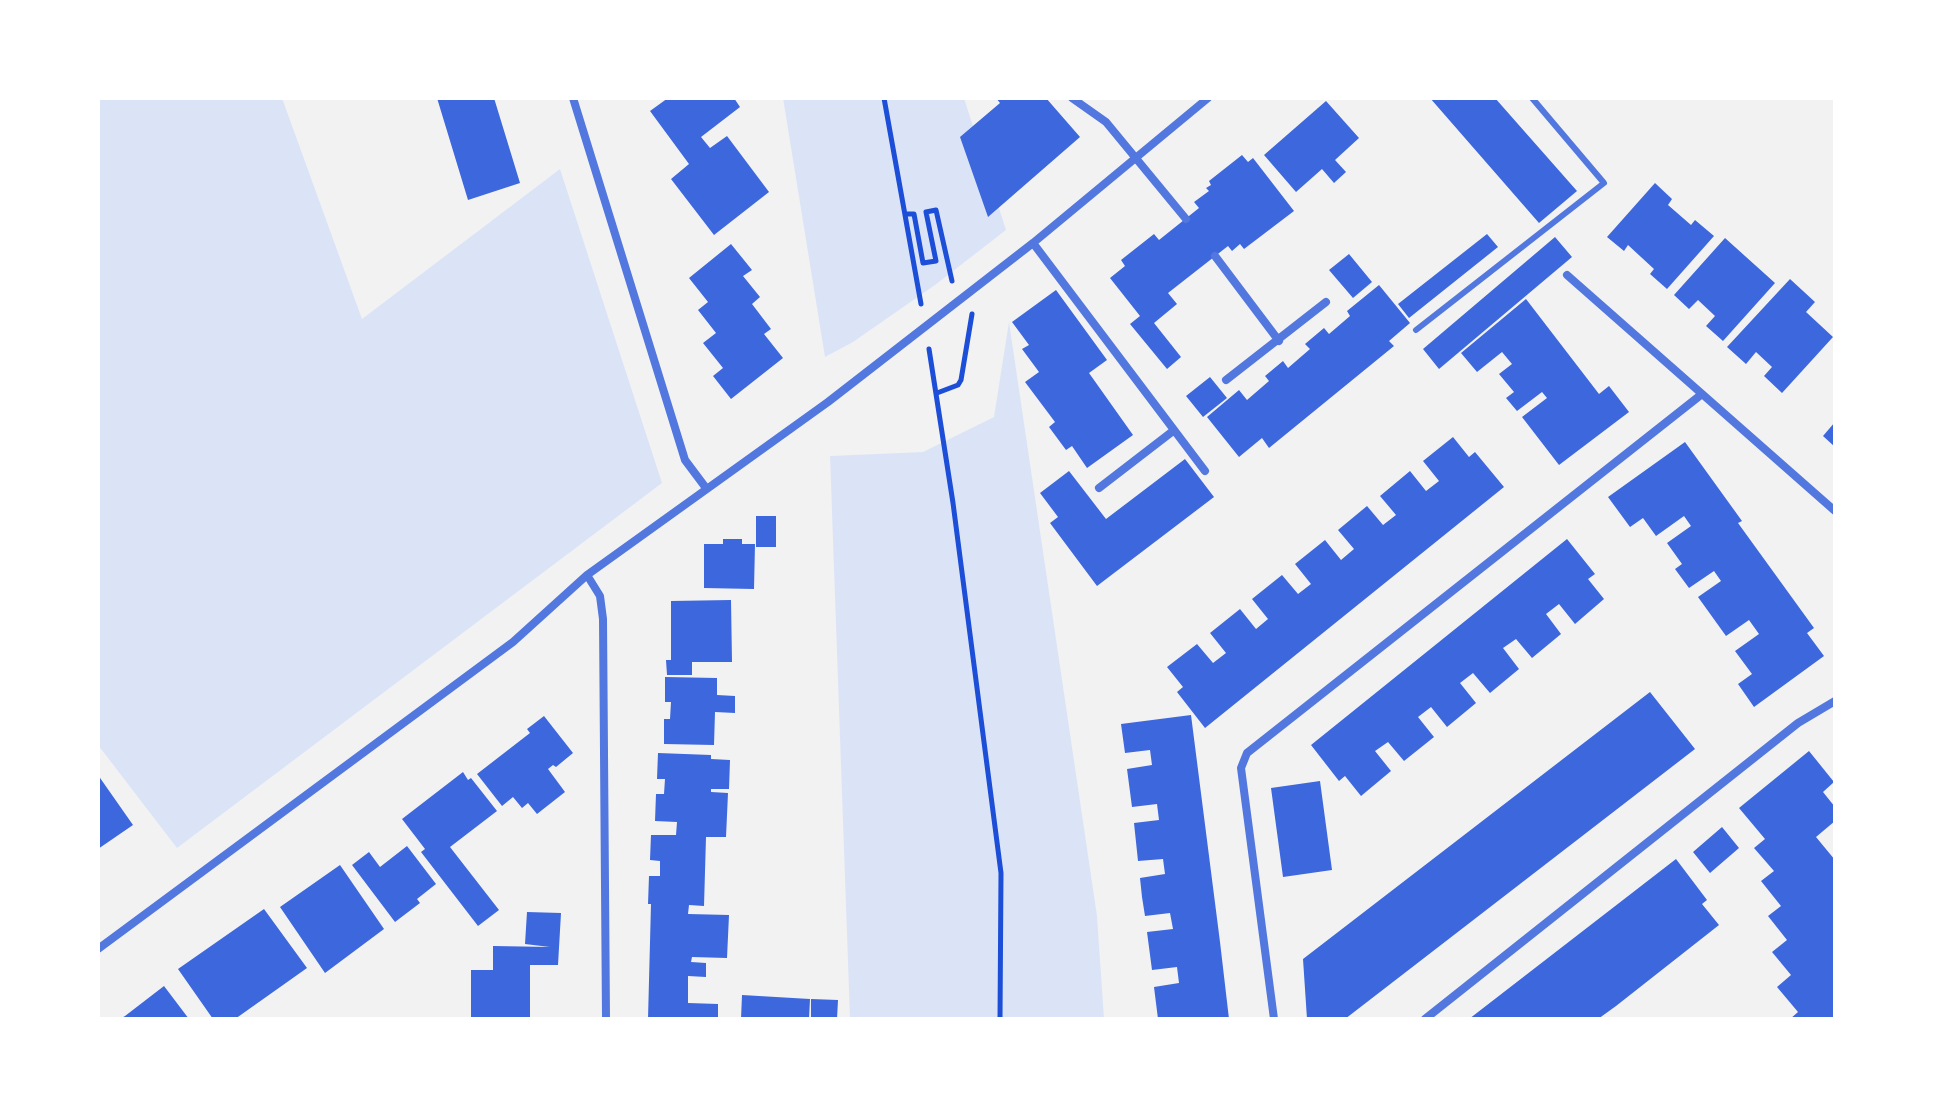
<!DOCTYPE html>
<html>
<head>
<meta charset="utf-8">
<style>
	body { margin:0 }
	#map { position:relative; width:1933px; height:1117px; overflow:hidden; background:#f2f2f2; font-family:"Alegreya Sans",sans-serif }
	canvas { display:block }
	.frame { position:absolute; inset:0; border:100px solid #fff; pointer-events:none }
</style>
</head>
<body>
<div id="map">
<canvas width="1933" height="1117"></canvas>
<div class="frame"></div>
</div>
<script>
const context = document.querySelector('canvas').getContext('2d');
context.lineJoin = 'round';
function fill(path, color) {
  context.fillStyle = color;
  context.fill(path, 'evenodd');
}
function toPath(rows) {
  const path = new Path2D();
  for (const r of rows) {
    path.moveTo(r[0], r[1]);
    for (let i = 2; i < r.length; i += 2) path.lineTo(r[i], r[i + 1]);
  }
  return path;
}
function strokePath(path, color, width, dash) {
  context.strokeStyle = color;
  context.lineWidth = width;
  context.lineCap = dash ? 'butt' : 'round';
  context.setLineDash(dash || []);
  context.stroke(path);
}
fill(toPath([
	[98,98,282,98,362,319,560,169,662,483,177,848,98,745],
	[783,98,964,98,1006,230,935,285,853,342,825,357],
	[1009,322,1097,916,1104,1019,850,1019,830,456,923,452,994,417]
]), '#dbe4f7');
fill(toPath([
	[437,98,494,98,520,183,468,200],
	[668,98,734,98,740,107,701,137,710,148,727,136,769,192,714,235,671,179,689,164,650,111],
	[996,98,1046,98,1080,137,988,217,960,137,1000,103],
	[1430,98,1495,98,1577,191,1539,223],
	[1326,101,1359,138,1335,160,1346,172,1334,183,1322,169,1296,192,1264,155],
	[1242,155,1248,162,1253,158,1294,211,1244,249,1240,244,1232,251,1228,246,1168,293,1177,304,1154,323,1181,357,1167,369,1130,324,1140,316,1110,278,1125,266,1121,260,1154,234,1159,240,1199,208,1194,202,1209,191,1206,188,1211,185,1209,181],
	[1655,183,1672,199,1668,205,1691,225,1695,220,1714,236,1667,289,1650,274,1654,269,1628,245,1624,251,1607,237],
	[1487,234,1498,247,1409,318,1398,304],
	[1555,237,1572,257,1439,369,1423,349],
	[1725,238,1775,283,1723,341,1706,326,1715,316,1698,300,1689,309,1674,295],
	[731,244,752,270,743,276,760,297,752,304,771,329,764,334,783,358,731,399,713,376,723,368,703,343,716,333,698,310,708,302,689,278],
	[1349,254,1372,282,1353,298,1329,270],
	[1790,279,1815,302,1806,312,1833,337,1782,393,1764,376,1772,367,1756,352,1746,364,1727,347],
	[1379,285,1410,323,1389,341,1394,346,1269,448,1262,438,1239,457,1207,417,1239,390,1247,400,1269,381,1265,376,1283,361,1288,368,1310,349,1305,344,1324,328,1329,334,1350,316,1347,311],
	[1056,290,1107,360,1089,373,1133,435,1087,468,1072,446,1066,450,1049,427,1055,422,1025,382,1039,372,1022,349,1029,345,1012,322],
	[1526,299,1599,394,1609,386,1629,412,1559,465,1522,417,1547,398,1542,392,1517,411,1506,398,1514,392,1499,374,1512,364,1502,352,1477,372,1461,353],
	[1210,377,1227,398,1203,417,1186,396],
	[1835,422,1835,447,1823,436],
	[1453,437,1469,457,1475,452,1504,487,1205,728,1177,692,1183,687,1167,667,1197,644,1213,663,1226,653,1210,633,1240,609,1256,629,1268,619,1252,599,1282,575,1298,594,1311,584,1295,564,1325,540,1341,560,1354,549,1338,530,1367,506,1383,525,1396,515,1380,496,1410,471,1426,491,1439,481,1423,461],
	[1685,442,1742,521,1738,523,1814,628,1807,633,1824,656,1754,707,1738,684,1752,674,1735,651,1759,634,1749,620,1726,636,1698,597,1721,581,1714,571,1689,588,1675,569,1682,564,1667,543,1691,526,1684,516,1656,536,1643,518,1630,527,1608,497],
	[1185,459,1214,497,1097,586,1050,523,1058,517,1040,493,1069,471,1106,519],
	[756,516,776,516,776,547,756,547],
	[723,539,742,539,742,544,755,544,754,589,704,588,704,544,723,544],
	[1567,539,1595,574,1588,579,1604,599,1575,624,1559,604,1546,614,1561,634,1532,658,1516,639,1503,648,1519,669,1490,693,1473,673,1460,683,1476,703,1447,727,1431,707,1418,717,1434,737,1404,761,1388,742,1375,751,1391,771,1361,796,1345,776,1339,781,1311,745],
	[731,600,732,662,692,662,692,675,667,675,666,660,671,660,671,601],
	[665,677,717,678,717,695,735,696,735,713,715,712,714,745,664,744,664,719,670,719,671,702,665,702],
	[1650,692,1695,749,1345,1019,1307,1019,1303,959],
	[1191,715,1220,942,1229,1019,1158,1019,1154,987,1179,983,1177,967,1152,970,1147,932,1173,929,1170,913,1145,916,1142,897,1140,878,1165,874,1163,859,1138,861,1134,823,1159,820,1157,804,1132,807,1127,769,1152,765,1150,750,1125,753,1121,724],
	[544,716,573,753,556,767,553,765,548,769,565,792,537,814,528,803,522,808,513,797,502,806,477,774,530,733,527,729],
	[1809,751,1834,782,1823,792,1835,807,1835,821,1816,837,1835,860,1833,864,1835,867,1835,1019,1790,1019,1798,1012,1777,987,1791,975,1772,952,1787,940,1768,916,1781,906,1761,881,1774,871,1754,848,1765,839,1739,808],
	[658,753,711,755,711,759,730,760,729,789,711,789,711,792,728,793,726,837,706,837,704,906,689,905,688,914,729,915,727,958,692,957,691,962,706,963,706,977,688,976,688,1003,718,1004,718,1019,648,1019,651,904,648,904,649,876,660,876,660,861,650,860,651,835,676,835,677,822,655,821,656,794,664,794,665,779,657,779],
	[463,772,468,780,471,778,497,811,450,847,499,910,478,926,421,852,425,849,402,819],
	[98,775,133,825,98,849],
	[1320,781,1332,870,1283,877,1271,788],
	[1722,827,1739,848,1710,873,1693,852],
	[407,846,436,884,417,899,420,903,395,922,352,865,369,852,380,867],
	[1676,859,1707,900,1702,904,1719,925,1616,1006,1598,1019,1469,1019],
	[340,865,384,929,325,973,280,907],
	[264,909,307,968,235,1019,213,1019,178,969],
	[527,912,561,913,558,965,530,965,530,1019,471,1019,471,970,493,970,493,946,550,947,525,944],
	[164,986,189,1019,120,1019,125,1016],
	[742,995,810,999,809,1019,741,1019],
	[811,999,838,1000,837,1019,811,1019]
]), '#3d67dc');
strokePath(toPath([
	[884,98,921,304],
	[906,214,914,214,923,263,936,261,926,212,936,210,952,281],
	[929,349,953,503,1001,873,1000,1019],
	[937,393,958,385,961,380,972,314]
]), '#1d4ed8', 5);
strokePath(toPath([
	[1416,330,1604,183,1532,98]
]), '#5277de', 6);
strokePath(toPath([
	[573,98,685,460,706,488],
	[1072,98,1106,122,1186,219],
	[1033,243,1205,471],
	[1215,256,1279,341],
	[1567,275,1835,511],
	[1226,380,1326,302],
	[1099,488,1173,431],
	[587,575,600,596,603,619,606,1019],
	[98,949,513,642,587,575,828,402,1033,243,1208,98],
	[1274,1019,1241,768,1247,753,1702,394],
	[1425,1019,1798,723,1835,701]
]), '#5277de', 8);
</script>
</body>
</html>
